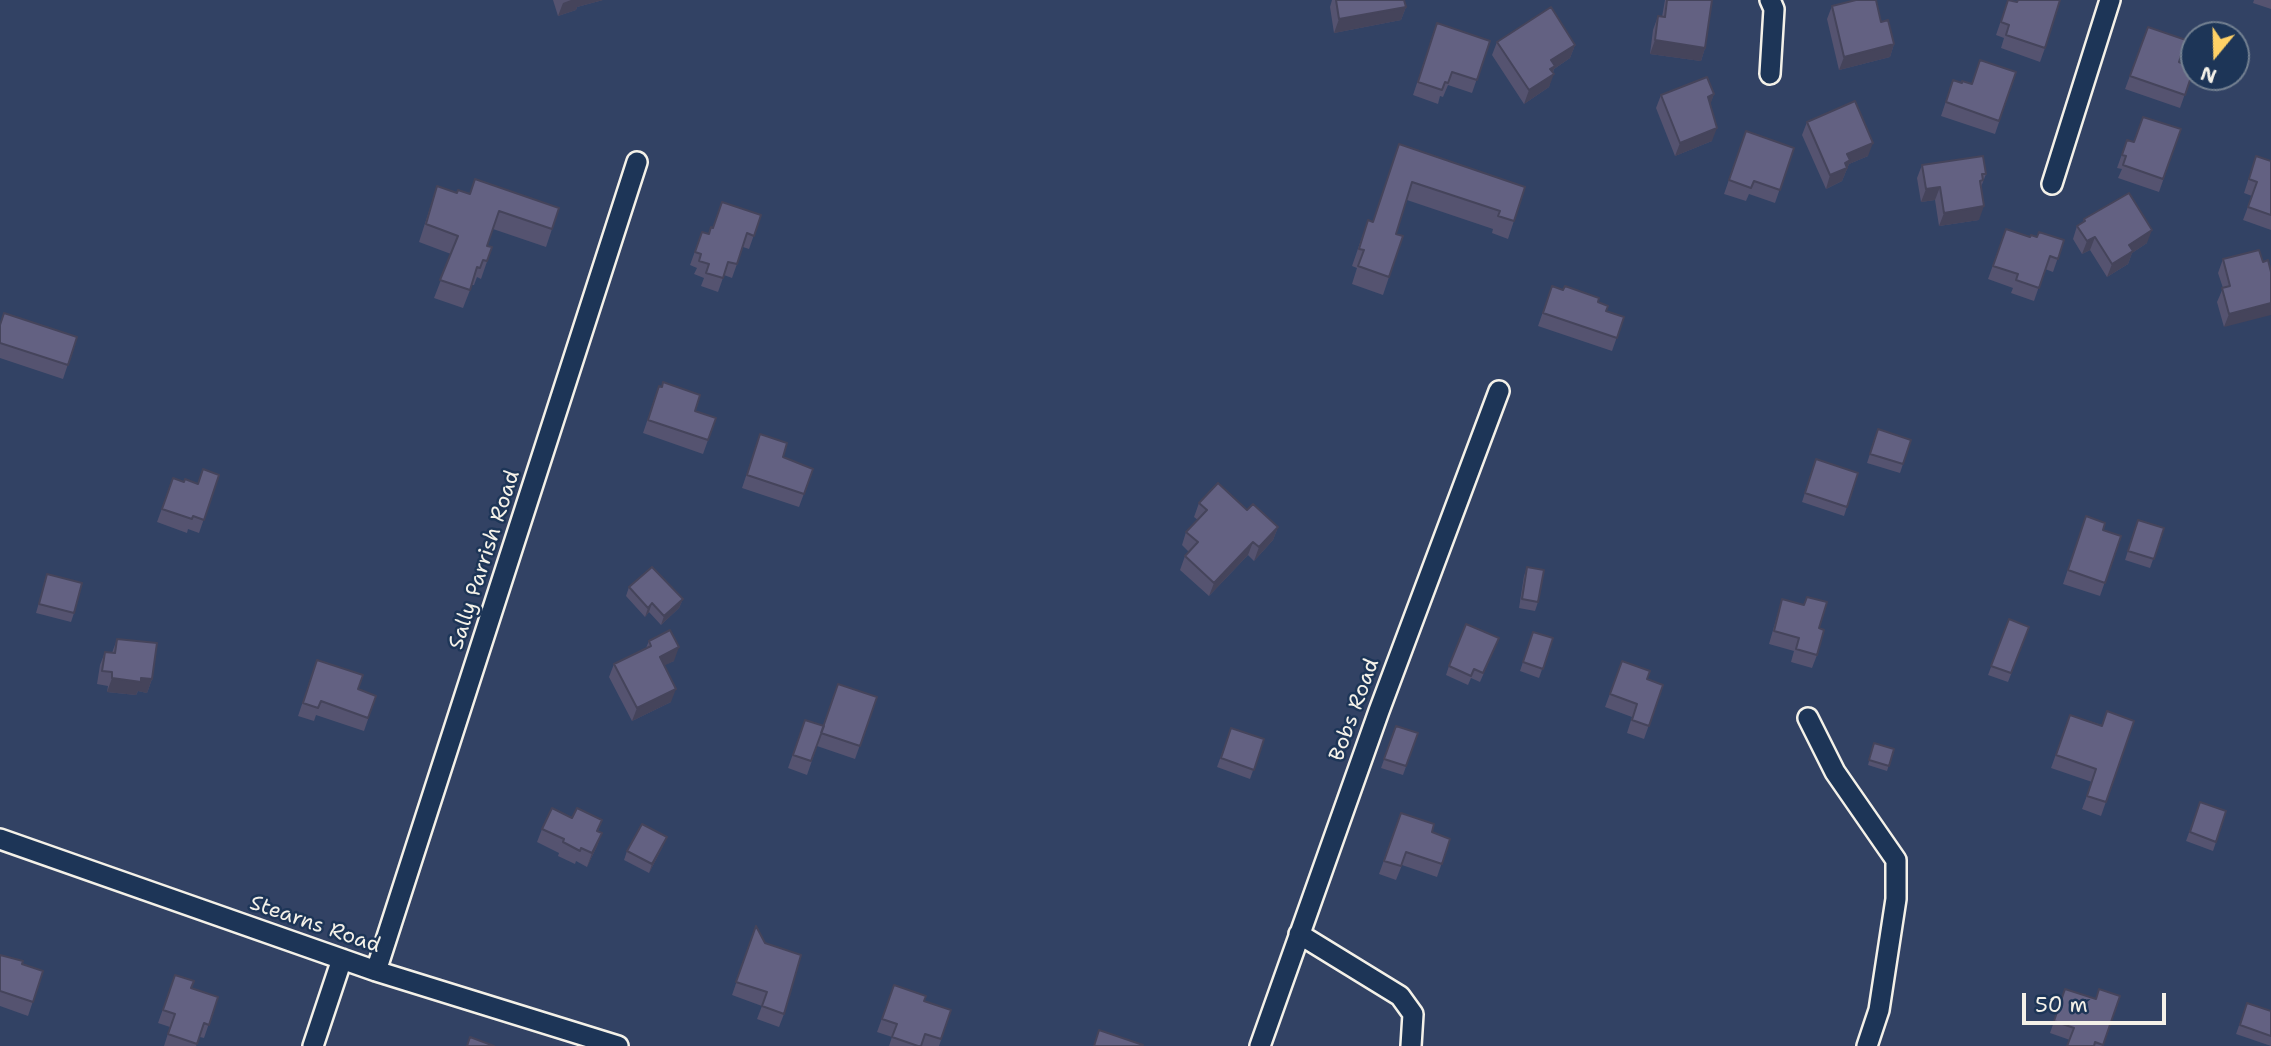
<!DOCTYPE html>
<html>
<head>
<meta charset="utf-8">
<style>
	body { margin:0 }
	#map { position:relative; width:2271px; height:1046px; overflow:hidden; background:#324264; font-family:"Shantell Sans",sans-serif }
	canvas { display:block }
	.north { position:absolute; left:2180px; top:21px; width:70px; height:70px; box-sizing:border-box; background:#1d3557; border:2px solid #738091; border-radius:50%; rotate:199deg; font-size:19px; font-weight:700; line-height:28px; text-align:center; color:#f4f1e8 }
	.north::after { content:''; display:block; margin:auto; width:24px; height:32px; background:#ffd166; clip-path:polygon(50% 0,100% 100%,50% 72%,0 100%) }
	.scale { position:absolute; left:2022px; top:993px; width:144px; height:32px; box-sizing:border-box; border:4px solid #f4f1e8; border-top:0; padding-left:9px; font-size:21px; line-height:24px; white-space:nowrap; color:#f4f1e8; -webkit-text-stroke:5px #1d3557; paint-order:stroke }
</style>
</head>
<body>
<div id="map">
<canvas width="2271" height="1046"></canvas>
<div class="north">N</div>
<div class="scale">50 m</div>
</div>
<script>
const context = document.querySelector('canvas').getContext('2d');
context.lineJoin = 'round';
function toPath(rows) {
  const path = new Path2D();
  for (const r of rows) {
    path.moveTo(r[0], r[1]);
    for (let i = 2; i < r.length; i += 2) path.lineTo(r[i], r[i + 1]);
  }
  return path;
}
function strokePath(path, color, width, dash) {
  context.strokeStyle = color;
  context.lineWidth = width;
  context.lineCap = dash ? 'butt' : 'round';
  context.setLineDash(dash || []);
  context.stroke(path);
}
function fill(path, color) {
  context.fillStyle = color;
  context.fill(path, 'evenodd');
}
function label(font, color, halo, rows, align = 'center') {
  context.font = font + ' "Shantell Sans",sans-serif';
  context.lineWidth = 5;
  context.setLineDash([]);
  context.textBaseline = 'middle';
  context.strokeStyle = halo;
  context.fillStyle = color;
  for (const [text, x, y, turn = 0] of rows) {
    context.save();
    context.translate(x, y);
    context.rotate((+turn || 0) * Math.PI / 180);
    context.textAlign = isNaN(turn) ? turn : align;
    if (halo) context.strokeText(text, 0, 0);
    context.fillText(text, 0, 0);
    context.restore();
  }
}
const minor = toPath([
	[1770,0,1774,9,1770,74],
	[2052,184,2110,0],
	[1808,718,1835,772,1896,860,1896,899,1879,1010,1867,1046],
	[0,839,376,971,618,1046],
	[1299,934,1400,996,1413,1014,1411,1046],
	[376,971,637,162],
	[313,1046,342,959],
	[1260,1046,1379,711,1499,391]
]);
strokePath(minor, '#f4f1e8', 24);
strokePath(minor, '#1d3557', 19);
fill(toPath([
	[553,0,603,0,577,7,576,10,558,16],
	[1332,0,1404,0,1406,7,1401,20,1334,33,1330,7],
	[1665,0,1712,0,1705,48,1701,61,1650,54,1653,30,1658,16,1662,17],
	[2008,0,2045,48,2040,62,2001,48,2004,38,1996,35],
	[2254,0,2271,0,2271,9,2253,3],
	[1832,6,1881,22,1894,44,1890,57,1839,70,1827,19],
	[1437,23,1490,41,1472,93,1448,85,1443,97,1440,96,1438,104,1413,95],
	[2148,27,2179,62,2187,69,2193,71,2180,108,2125,89],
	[1497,42,1575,45,1570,58,1554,69,1549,87,1524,104,1492,55],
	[2016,72,1995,134,1941,116,1953,80,1962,83,1972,84],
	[1714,94,1710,104,1712,141,1675,156,1656,108,1661,95],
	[1807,122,1868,156,1849,164,1842,181,1826,189,1802,135],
	[2181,129,2159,192,2118,178,2122,169,2117,168,2127,140,2134,142],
	[1746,131,1794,148,1775,203,1749,194,1746,201,1724,194],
	[2256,156,2271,161,2271,230,2243,220,2252,196,2244,193],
	[1393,162,1525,187,1508,239,1492,233,1493,229,1407,200,1396,234,1389,277,1383,295,1352,284,1357,268,1352,266,1362,237,1368,220,1373,222],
	[1922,165,1986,174,1981,187,1979,220,1939,226,1935,200,1921,202,1917,178],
	[437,186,457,193,469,194,559,208,546,247,493,229,487,246,492,247,481,279,477,277,474,285,472,285,463,308,434,298,451,254,419,242],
	[761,215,749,249,743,247,732,278,724,275,718,292,701,286,704,278,694,274,697,268,690,265,702,232,709,234,713,228],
	[2084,219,2147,243,2132,253,2128,264,2107,277,2090,250,2082,254,2073,239,2077,226,2083,222],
	[2006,229,2030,237,2037,237,2064,240,2053,272,2045,269,2034,301,2011,293,2013,288,1988,279],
	[2223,259,2263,262,2224,327,2217,302,2223,288,2218,273],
	[1552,286,1598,302,1606,311,1624,317,1612,351,1538,326],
	[0,324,77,337,63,379,0,358],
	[659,386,695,411,716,418,703,454,643,433],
	[1878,429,1911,440,1900,473,1867,463],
	[760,434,783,457,813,469,799,507,742,488],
	[1816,459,1858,473,1844,516,1802,502],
	[219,475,199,533,188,529,187,533,157,522,173,478,184,482,198,484],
	[1199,503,1247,510,1278,527,1273,540,1254,561,1248,555,1209,596,1180,570,1185,556,1189,552,1182,545,1186,532,1198,520,1194,517],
	[2086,516,2103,530,2121,536,2100,596,2063,584],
	[2138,520,2164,528,2150,568,2125,560],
	[1527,567,1538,602,1535,611,1519,608,1524,576],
	[47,574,74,613,71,622,36,613],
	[629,587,683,599,679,608,661,625,649,612,645,617,626,596],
	[1807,597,1819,628,1817,655,1812,668,1791,662,1794,651,1769,644,1782,599,1804,605],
	[2009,619,2029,627,2008,682,1988,675],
	[1533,632,1553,638,1539,678,1520,671],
	[117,639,152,679,147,693,138,691,136,695,107,692,108,686,97,684,100,665,105,652,112,653],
	[649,641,674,661,664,665,671,702,632,721,609,677,614,664,646,648],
	[1495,647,1480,682,1471,678,1468,685,1446,675,1449,666],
	[317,660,358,689,376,696,364,731,316,715,314,721,298,716],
	[1622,661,1647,679,1663,685,1644,739,1627,733,1632,717,1605,707],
	[877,697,855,759,817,746,807,775,788,768,805,720,823,726],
	[2070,715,2102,725,2134,721,2101,816,2082,809,2092,782,2051,768],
	[1396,726,1418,733,1403,775,1381,768],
	[1231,728,1264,739,1250,779,1217,767],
	[1874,743,1894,749,1887,771,1868,765],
	[2200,802,2216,842,2213,851,2186,841],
	[1401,813,1432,832,1450,839,1437,877,1402,865,1396,880,1379,874],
	[572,818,602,820,598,831,602,833,597,846,587,867,576,861,575,864,558,856,559,853,537,842,542,829],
	[663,846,649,873,624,860,627,851],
	[756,926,784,1014,779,1027,757,1019,762,1006,732,995],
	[0,955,43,971,28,1016,0,1006],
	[175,975,191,988,218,997,204,1038,200,1037,196,1046,164,1046,170,1027,158,1023],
	[894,985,924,1001,951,1010,939,1046,889,1046,892,1037,877,1032],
	[2065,989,2096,999,2120,996,2103,1046,2067,1046,2070,1040,2050,1033],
	[2247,1003,2271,1011,2271,1046,2236,1034]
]), '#555370');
fill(toPath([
	[571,0,603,0,577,7,576,10,558,16,563,3],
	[1406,7,1401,20,1334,33,1339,19],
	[1655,40,1705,48,1701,61,1650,54],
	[1894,44,1890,57,1839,70,1844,57],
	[1575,45,1570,58,1554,69,1551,76,1554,74,1549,87,1524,104,1529,90,1551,60],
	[1714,94,1709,108,1708,97],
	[1717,128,1712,141,1675,156,1680,143],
	[1873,143,1868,156,1849,164,1842,181,1826,189,1830,175,1847,154],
	[1940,187,1935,200,1921,202,1926,189],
	[1984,206,1979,220,1939,226,1944,213],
	[2152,230,2147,243,2132,253,2128,264,2107,277,2112,264,2129,245],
	[2095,237,2090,250,2082,254,2087,241],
	[2271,303,2271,315,2224,327,2229,314],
	[1278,527,1273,540,1254,561,1259,547],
	[1253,542,1248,555,1209,596,1214,583],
	[683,599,679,608,661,625,664,616],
	[652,603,649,612,645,617,648,608],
	[679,647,674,661,655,670,660,657],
	[112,678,141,678,152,679,147,693,138,691,136,695,107,692],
	[676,689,671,702,632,721,637,708],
	[602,833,597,846,587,867,592,853],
	[667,837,663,846,649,873,652,864]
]), '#45445b');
const building = toPath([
	[1336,0,1404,0,1406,7,1339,19,1336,0],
	[1667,0,1712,0,1705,48,1655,40,1658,16,1665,17,1667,0],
	[1856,0,1876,0,1881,22,1888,20,1894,44,1844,57,1832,6,1856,0],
	[2008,0,2017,2,2018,0,2060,0,2045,48,2006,35,2009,25,2001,22,2008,0],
	[1551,7,1575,45,1551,60,1555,66,1550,69,1554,74,1529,90,1497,42,1551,7],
	[1437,23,1490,41,1477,80,1452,72,1448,83,1445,82,1442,90,1418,82,1437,23],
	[2148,27,2186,40,2179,62,2188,66,2187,69,2193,71,2185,95,2130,76,2148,27],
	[1980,60,2016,72,1999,121,1946,102,1953,80,1962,83,1962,81,1972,84,1980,60],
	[1707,77,1714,94,1708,97,1717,128,1680,143,1661,95,1707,77],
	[1855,101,1873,143,1847,154,1850,160,1845,163,1847,168,1830,175,1807,122,1855,101],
	[2143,117,2181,129,2163,179,2123,165,2126,156,2122,155,2127,140,2134,142,2143,117],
	[1746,131,1794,148,1780,190,1754,181,1751,188,1729,180,1746,131],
	[1399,144,1525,187,1514,221,1498,216,1500,211,1412,182,1396,234,1403,236,1389,277,1358,266,1364,250,1359,249,1368,220,1373,222,1399,144],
	[1983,156,1986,174,1982,174,1983,180,1980,181,1984,206,1944,213,1940,187,1926,189,1922,165,1983,156],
	[2256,156,2271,161,2271,215,2248,207,2257,182,2249,179,2256,156],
	[475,179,559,208,552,229,499,211,487,246,492,247,487,261,483,260,480,268,477,267,470,290,440,280,458,236,426,224,437,186,457,193,458,190,470,194,475,179],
	[2129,193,2152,230,2129,245,2133,251,2112,264,2095,237,2087,241,2077,226,2085,221,2084,219,2129,193],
	[722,202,761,215,754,236,747,233,737,264,728,262,723,278,706,273,709,264,699,261,701,254,695,252,702,232,709,234,711,227,713,228,722,202],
	[2006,229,2030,237,2031,235,2037,237,2039,232,2064,240,2058,259,2050,256,2039,288,2016,280,2018,274,1993,266,2006,229],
	[2259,250,2263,262,2268,260,2271,272,2271,303,2229,314,2222,288,2230,286,2223,259,2259,250],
	[1552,286,1563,290,1565,286,1599,298,1598,302,1608,306,1606,311,1624,317,1617,338,1543,313,1552,286],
	[4,313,77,337,68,365,0,343,0,325,4,313],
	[663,382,700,395,695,411,716,418,708,440,648,420,659,386,662,387,663,382],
	[1878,429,1911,440,1903,464,1870,454,1878,429],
	[760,434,787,443,783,457,813,469,804,494,747,475,760,434],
	[1816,459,1858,473,1847,507,1805,493,1816,459],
	[203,469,219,475,204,520,193,516,192,519,162,509,173,478,184,482,185,479,198,484,203,469],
	[1218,483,1247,510,1253,504,1278,527,1259,547,1253,542,1214,583,1185,556,1198,542,1186,532,1207,510,1199,503,1218,483],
	[2086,516,2105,523,2103,530,2121,536,2105,583,2068,570,2086,516],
	[2138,520,2164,528,2154,559,2128,551,2138,520],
	[652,567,683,599,664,616,652,603,648,608,629,587,652,567],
	[1527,567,1544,570,1538,602,1522,599,1527,567],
	[47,574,82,583,74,613,39,604,47,574],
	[1807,597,1827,602,1819,628,1824,630,1817,655,1796,649,1799,638,1774,631,1782,599,1804,605,1807,597],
	[2009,619,2029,627,2011,673,1991,666,2009,619],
	[1466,624,1499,638,1483,673,1474,669,1471,676,1449,666,1466,624],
	[670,630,679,647,660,657,676,689,637,708,614,664,651,646,649,641,670,630],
	[1533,632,1553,638,1543,669,1523,662,1533,632],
	[117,639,157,643,152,679,141,678,141,682,112,678,112,672,102,671,105,652,115,653,117,639],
	[317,660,363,675,358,689,376,696,368,718,321,701,318,708,303,703,317,660],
	[1622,661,1650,671,1647,679,1663,685,1649,726,1632,720,1637,704,1610,694,1622,661],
	[838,684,877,697,860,746,821,733,838,684],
	[2107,711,2134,721,2106,802,2087,796,2096,769,2056,755,2070,715,2102,726,2107,711],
	[805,720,824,726,811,761,793,755,805,720],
	[1396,726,1418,733,1406,766,1384,759,1396,726],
	[1231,728,1264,739,1254,770,1221,758,1231,728],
	[1874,743,1894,749,1889,766,1869,760,1874,743],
	[2200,802,2226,811,2216,842,2190,832,2200,802],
	[552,808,572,818,577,808,602,820,597,831,602,833,592,853,581,848,580,851,563,842,564,839,542,829,552,808],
	[1401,813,1434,824,1432,832,1450,839,1442,864,1406,852,1401,866,1384,861,1401,813],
	[642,824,667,837,652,864,627,851,642,824],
	[756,926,765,943,801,955,784,1014,762,1006,767,992,736,982,756,926],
	[0,955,23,961,22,964,43,971,33,1002,0,991,0,955],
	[175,975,194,981,191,988,218,997,209,1025,204,1023,197,1044,168,1034,175,1014,163,1010,175,975],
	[894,985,926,996,924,1001,951,1010,941,1039,925,1034,921,1046,918,1046,892,1037,897,1024,882,1019,894,985],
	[2065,989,2096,999,2099,989,2120,996,2103,1045,2095,1042,2094,1046,2067,1046,2074,1028,2054,1021,2065,989],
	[2247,1003,2271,1011,2271,1036,2240,1025,2247,1003],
	[1099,1030,1143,1045,1142,1046,1094,1046,1099,1030],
	[470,1037,494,1046,467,1046,470,1037]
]);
fill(building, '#636182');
strokePath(building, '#45445b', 2);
label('21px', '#f4f1e8', '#1d3557', [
	["Sally Parrish Road",485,560,-72],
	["Bobs Road",1355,710,-70],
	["Stearns Road",315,925,19]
]);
</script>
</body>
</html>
